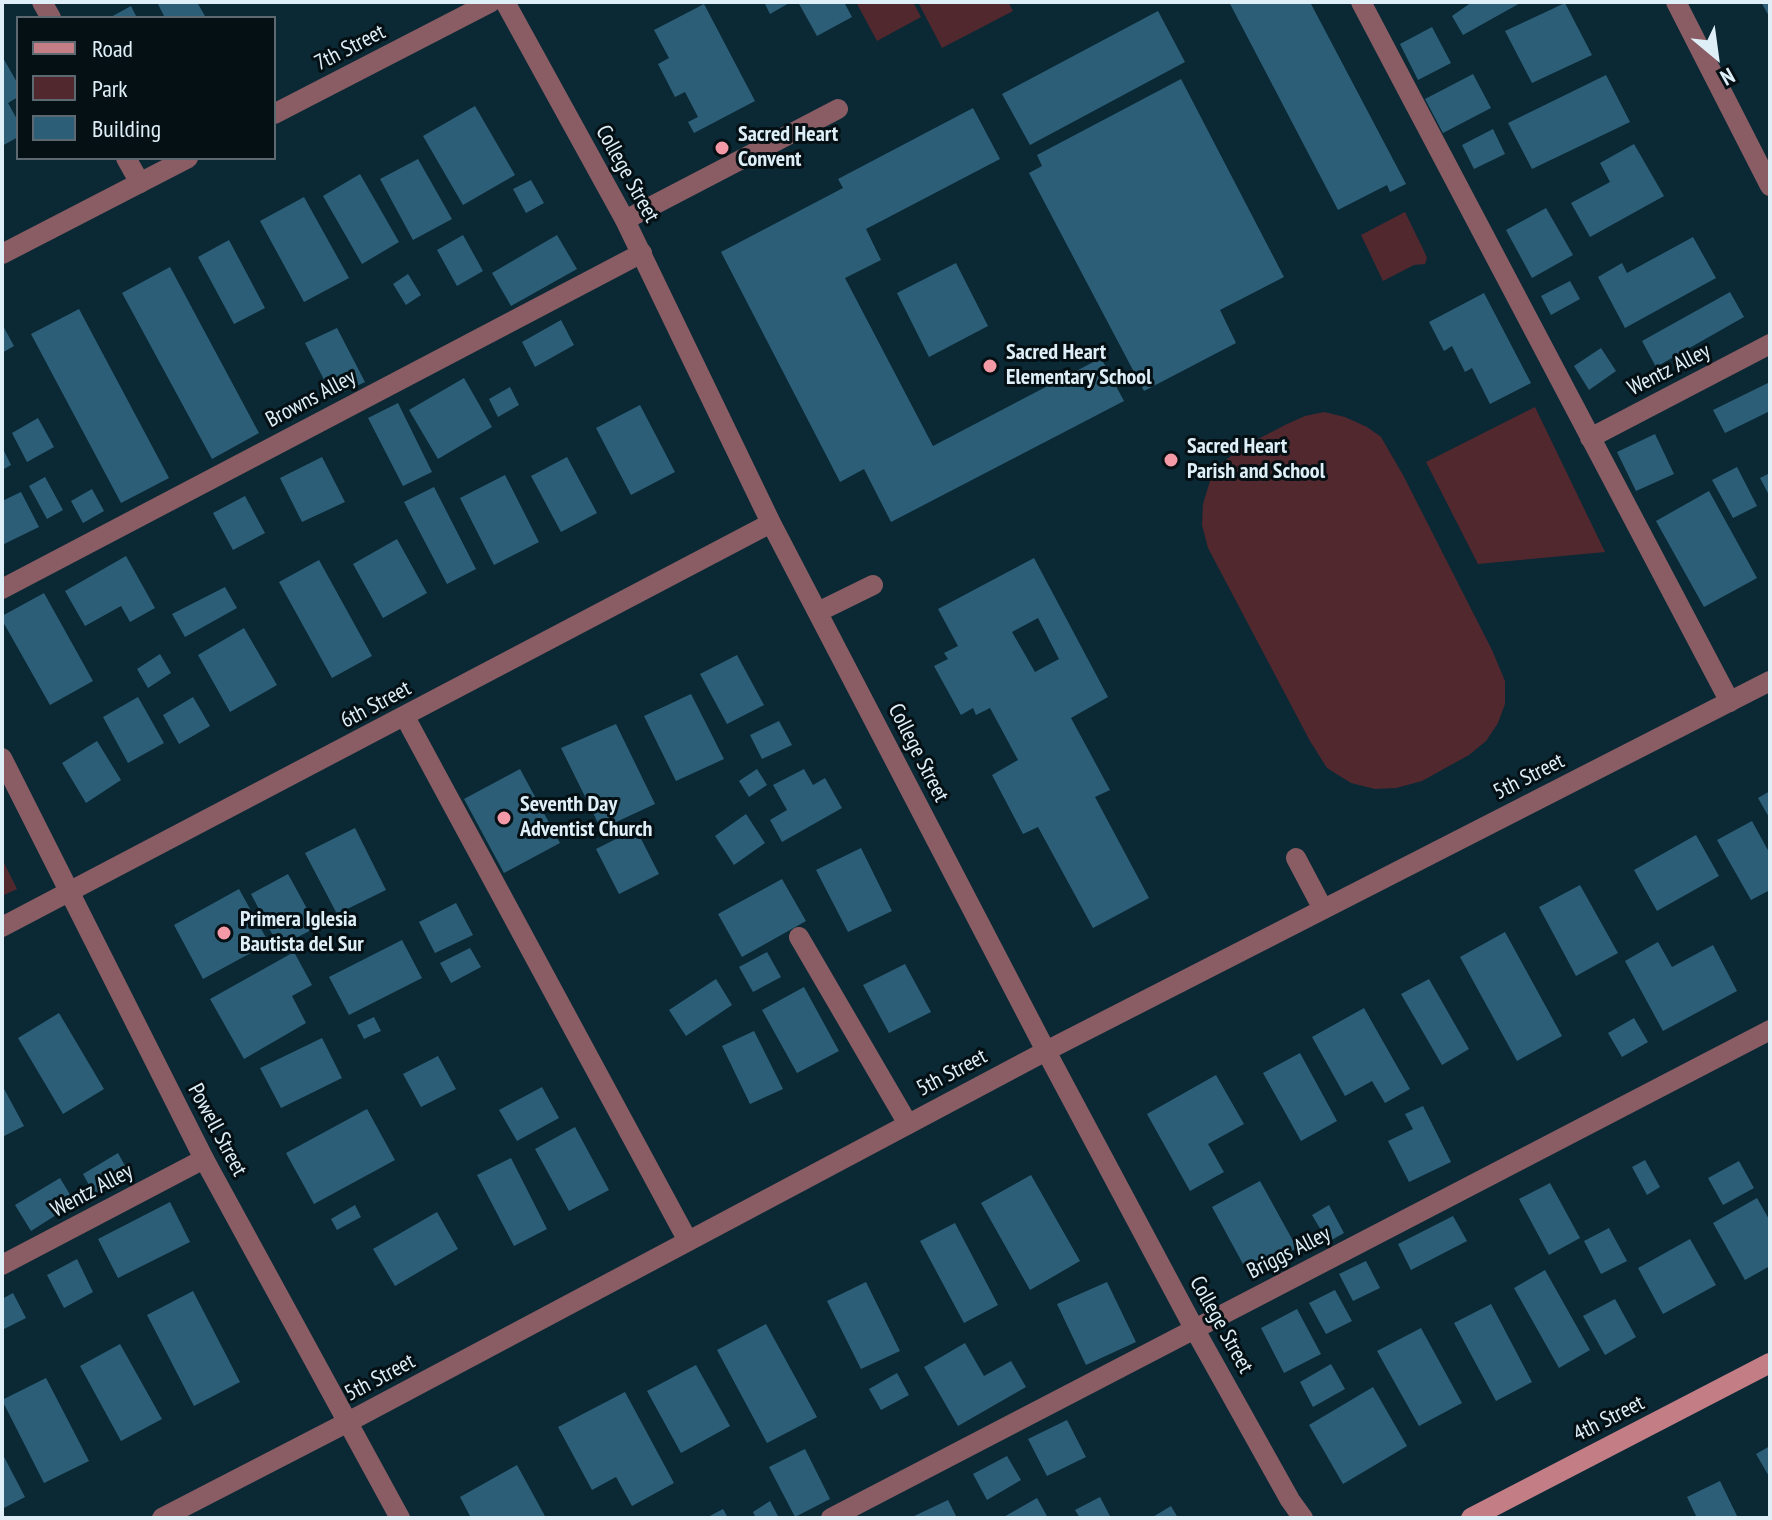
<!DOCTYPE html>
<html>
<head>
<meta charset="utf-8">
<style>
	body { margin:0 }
	#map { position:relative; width:1772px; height:1520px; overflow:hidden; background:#0b2835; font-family:"PT Sans Narrow",sans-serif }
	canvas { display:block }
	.frame { position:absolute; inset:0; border:4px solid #dfeff8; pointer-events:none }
	.legend { position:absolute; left:16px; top:16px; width:260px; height:144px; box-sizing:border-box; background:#051015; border:2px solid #5c6970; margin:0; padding:10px 14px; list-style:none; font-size:24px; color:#dfeff8 }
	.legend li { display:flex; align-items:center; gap:16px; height:40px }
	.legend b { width:40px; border:2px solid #5c6970 }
	.north { position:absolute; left:1676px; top:16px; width:80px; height:80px; -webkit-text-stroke:6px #051015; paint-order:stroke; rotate:151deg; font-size:22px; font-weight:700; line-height:32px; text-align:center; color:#dfeff8 }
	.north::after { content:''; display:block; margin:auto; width:28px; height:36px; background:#dfeff8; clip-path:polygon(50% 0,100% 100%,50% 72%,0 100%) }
</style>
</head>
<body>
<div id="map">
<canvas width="1772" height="1520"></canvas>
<div class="frame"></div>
<ul class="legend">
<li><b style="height:10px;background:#c27d85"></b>Road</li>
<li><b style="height:22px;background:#51282e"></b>Park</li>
<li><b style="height:22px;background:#2c5f77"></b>Building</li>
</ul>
<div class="north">N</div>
</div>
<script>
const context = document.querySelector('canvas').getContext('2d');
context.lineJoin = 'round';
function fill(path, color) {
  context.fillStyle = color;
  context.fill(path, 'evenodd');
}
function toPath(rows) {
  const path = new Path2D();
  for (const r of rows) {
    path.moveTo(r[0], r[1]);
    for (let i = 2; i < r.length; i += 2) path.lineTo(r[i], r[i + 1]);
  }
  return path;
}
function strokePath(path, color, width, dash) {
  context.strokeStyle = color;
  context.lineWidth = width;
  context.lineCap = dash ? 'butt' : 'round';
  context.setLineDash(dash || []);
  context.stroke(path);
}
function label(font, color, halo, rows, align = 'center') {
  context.font = font + ' "PT Sans Narrow",sans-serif';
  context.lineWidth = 6;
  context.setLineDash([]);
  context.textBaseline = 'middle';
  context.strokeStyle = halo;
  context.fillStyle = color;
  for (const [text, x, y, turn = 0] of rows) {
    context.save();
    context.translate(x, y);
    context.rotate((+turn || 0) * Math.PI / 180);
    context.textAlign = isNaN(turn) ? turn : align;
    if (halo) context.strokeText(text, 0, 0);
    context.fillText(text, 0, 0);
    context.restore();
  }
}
fill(toPath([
	[856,2,913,2,921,17,877,41],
	[918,2,1008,2,1013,11,942,48],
	[1405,212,1424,251,1427,258,1425,264,1414,265,1383,281,1361,235],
	[1535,407,1605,552,1478,564,1426,462],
	[1324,412,1345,417,1367,427,1381,437,1403,475,1492,650,1505,681,1505,704,1498,723,1486,741,1469,755,1422,781,1396,788,1375,789,1351,783,1327,768,1310,741,1208,548,1202,525,1203,504,1210,481,1221,464,1241,448,1285,425,1305,416],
	[2,859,17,889,2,896]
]), '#51282e');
fill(toPath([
	[157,2,197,2,206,18,165,18],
	[764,2,791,2,770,14],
	[798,2,844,2,852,17,817,36],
	[1229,2,1310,2,1406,184,1390,192,1387,185,1338,210],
	[1472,2,1522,2,1463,35,1452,16],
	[1761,2,1770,2,1770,18],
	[1565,3,1592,55,1532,83,1505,31],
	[704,4,755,101,694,133,688,122,698,117,685,92,675,97,658,64,669,58,654,30],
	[131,6,137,18,109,18],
	[1158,11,1185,62,1030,145,1002,94],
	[1432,27,1451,63,1418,80,1400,44],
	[2,56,18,84,18,97,8,103,18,121,18,137,2,146],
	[1473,74,1491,108,1443,133,1425,99],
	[1606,75,1630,122,1532,169,1508,123],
	[1181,79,1284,277,1220,310,1236,343,1144,391,1029,173,1042,166,1037,155],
	[475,106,515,175,463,205,423,136],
	[973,108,1000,159,866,229,881,260,845,278,933,446,1101,358,1124,401,891,522,864,469,840,482,721,252,843,188,838,179],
	[1493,129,1505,154,1474,169,1462,145],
	[1634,144,1664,196,1590,237,1571,203,1610,182,1600,163],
	[418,159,452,219,413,240,380,179],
	[360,174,399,242,362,264,323,196],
	[531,180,544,203,526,213,513,189],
	[304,197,349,278,304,302,260,221],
	[1546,208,1573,255,1532,278,1506,230],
	[463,235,483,271,457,286,437,250],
	[557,235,577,269,511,306,492,273],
	[1693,237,1716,278,1625,328,1598,277,1622,263,1627,273],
	[229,240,265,308,234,324,198,257],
	[956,263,988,326,929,357,897,293],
	[170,267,259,433,212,459,122,293],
	[408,274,421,295,406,305,393,284],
	[1570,281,1580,299,1551,315,1541,296],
	[1730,292,1744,317,1656,367,1642,341],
	[1484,293,1531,383,1490,404,1472,368,1465,372,1452,346,1444,351,1429,322],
	[79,309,169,478,121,503,31,334],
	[561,320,574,345,535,367,522,342],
	[2,324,14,346,2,353],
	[337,328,365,382,333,397,305,343],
	[1601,348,1616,371,1589,390,1574,366],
	[464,378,492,427,438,459,409,410],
	[1770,382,1770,411,1725,433,1713,410],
	[510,387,519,405,498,417,489,399],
	[398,403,432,472,403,486,368,418],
	[640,405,675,472,631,495,596,428],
	[38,418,54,447,27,462,12,433],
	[1655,434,1674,474,1636,491,1617,452],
	[2,447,11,465,2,470],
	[322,457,345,502,302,522,280,478],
	[567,457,597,513,561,532,531,476],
	[1737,467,1757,506,1733,518,1712,480],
	[1770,473,1770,497,1760,478],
	[505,475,539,542,494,565,460,498],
	[45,477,63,510,47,519,29,486],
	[434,487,476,569,447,584,404,502],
	[92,489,104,511,83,523,71,501],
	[1709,491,1757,578,1704,607,1656,521],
	[21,492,39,527,2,545,2,501],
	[245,496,265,533,233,550,213,513],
	[397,539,427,593,383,618,353,564],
	[126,556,155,608,130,622,121,606,85,626,65,591],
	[1034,558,1108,697,1071,718,1110,790,1095,797,1149,898,1093,928,1038,827,1023,834,992,775,1018,760,990,708,976,715,973,708,961,715,934,666,948,659,944,653,958,646,938,609],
	[1038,618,1059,659,1035,672,1012,632],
	[319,560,372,656,332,678,279,582],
	[225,587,237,608,185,637,172,614],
	[44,593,93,681,50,705,2,620,2,616],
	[244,628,277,685,230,712,198,655],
	[160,654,171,673,148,688,137,669],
	[737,655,764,705,727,724,700,674],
	[691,694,724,759,676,781,644,716],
	[138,697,164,743,128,763,103,717],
	[193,697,210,726,179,744,163,715],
	[779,721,792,745,762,759,750,735],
	[616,724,655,804,601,829,561,748],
	[97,741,121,780,86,803,62,763],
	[520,769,560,843,504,873,464,799],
	[757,769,767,785,749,797,739,781],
	[804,769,813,785,825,778,842,808,782,842,770,820,787,810,773,785],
	[1770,791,1770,819,1758,798],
	[746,814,765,843,734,865,715,836],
	[1752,821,1770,854,1770,890,1751,900,1717,840],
	[355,828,386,890,337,914,305,853],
	[636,829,659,874,619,894,596,849],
	[1696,835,1719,876,1657,911,1634,870],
	[861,848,892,911,848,932,816,870],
	[288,874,317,927,279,947,251,894],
	[782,879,806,921,742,957,718,914],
	[1580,885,1618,953,1576,976,1539,907],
	[239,889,269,943,203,979,174,925],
	[456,903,473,935,435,953,419,922],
	[1505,932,1562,1036,1517,1061,1460,957],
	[402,940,422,978,349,1015,329,977],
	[1658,942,1672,967,1713,945,1737,991,1663,1031,1625,961],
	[470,948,481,967,451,983,440,963],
	[294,952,312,985,292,996,306,1023,244,1059,210,999],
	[767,952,781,977,753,992,739,967],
	[905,964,931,1012,889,1033,863,985],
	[716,979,732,1005,686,1036,669,1010],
	[1429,979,1469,1049,1442,1065,1401,994],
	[804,987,839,1051,797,1073,762,1010],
	[1364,1008,1410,1089,1385,1103,1372,1081,1345,1096,1312,1037],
	[59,1013,104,1089,63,1114,18,1038],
	[374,1017,381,1031,364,1039,357,1025],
	[1634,1018,1648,1042,1622,1057,1608,1033],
	[754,1031,783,1089,750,1104,722,1046],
	[322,1038,342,1078,281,1108,260,1068],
	[1300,1053,1337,1121,1301,1141,1263,1073],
	[438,1056,456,1089,421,1107,403,1074],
	[1216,1075,1244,1124,1208,1144,1224,1172,1190,1191,1147,1114],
	[2,1085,24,1126,2,1137],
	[542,1087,559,1118,517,1141,499,1110],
	[1423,1106,1451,1162,1409,1182,1388,1141,1413,1129,1405,1114],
	[367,1109,395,1160,314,1204,286,1153],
	[575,1127,609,1190,569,1211,535,1149],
	[118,1153,130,1175,95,1196,83,1174],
	[511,1158,547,1229,514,1246,477,1175],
	[1645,1160,1660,1187,1647,1195,1632,1167],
	[1739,1161,1754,1188,1723,1205,1708,1178],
	[1031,1175,1080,1261,1030,1290,981,1203],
	[60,1178,75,1203,31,1231,15,1205],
	[1260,1181,1297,1248,1249,1275,1212,1207],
	[1550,1183,1580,1238,1549,1255,1519,1199],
	[1757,1198,1770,1221,1770,1266,1745,1280,1713,1223],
	[170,1202,190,1242,118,1278,98,1239],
	[355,1205,361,1217,337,1230,331,1219],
	[1329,1205,1344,1233,1328,1242,1312,1215],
	[437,1212,458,1249,395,1286,373,1249],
	[1453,1216,1467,1241,1411,1270,1398,1244],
	[955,1223,998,1305,964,1323,920,1241],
	[1609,1228,1627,1261,1601,1274,1584,1241],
	[1690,1239,1716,1285,1663,1314,1638,1268],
	[77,1259,93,1292,64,1308,47,1275],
	[1366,1261,1380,1288,1353,1301,1339,1274],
	[1545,1270,1590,1350,1559,1368,1514,1288],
	[866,1282,900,1351,861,1369,827,1301],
	[1107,1282,1136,1342,1086,1365,1057,1304],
	[1335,1290,1352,1321,1326,1334,1309,1303],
	[193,1291,240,1382,194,1406,147,1315],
	[13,1293,26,1318,2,1330,2,1299],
	[1615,1299,1636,1337,1605,1355,1583,1316],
	[1491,1304,1532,1382,1496,1401,1454,1323],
	[1297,1309,1321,1354,1284,1373,1261,1328],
	[766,1324,817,1417,767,1443,717,1350],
	[1421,1328,1462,1403,1419,1426,1377,1351],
	[965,1343,984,1376,1011,1361,1026,1387,958,1426,924,1367],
	[120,1344,162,1419,121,1441,80,1366],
	[1331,1364,1345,1389,1313,1407,1300,1382],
	[696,1365,730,1426,681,1453,647,1391],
	[897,1373,909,1395,881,1410,869,1389],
	[46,1378,89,1461,44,1483,2,1400],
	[1373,1387,1407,1446,1343,1484,1309,1425],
	[625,1392,674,1483,632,1506,616,1477,592,1490,558,1427],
	[1067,1420,1086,1457,1047,1476,1028,1439],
	[1770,1446,1770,1478,1756,1454],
	[805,1449,830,1499,795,1517,769,1467],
	[2,1453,25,1497,2,1509],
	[1007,1456,1021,1480,987,1500,973,1474],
	[517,1465,546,1518,471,1518,460,1497],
	[1720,1481,1738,1518,1697,1518,1687,1497],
	[1100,1497,1111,1518,1080,1518,1075,1510],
	[1037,1498,1048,1518,1002,1518],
	[948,1500,957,1518,910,1518],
	[770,1501,779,1518,756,1518,753,1512],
	[1171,1506,1178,1518,1151,1518],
	[723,1509,728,1518,706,1518]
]), '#2c5f77');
strokePath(toPath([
	[42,2,51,18],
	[1361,2,1730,702],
	[126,158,140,183],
	[625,220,838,109],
	[1590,438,1770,344],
	[2,589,642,253],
	[818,612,873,585],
	[405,717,688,1241],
	[1296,858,1323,909],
	[799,937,908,1124],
	[2,1265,204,1159],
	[831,1518,1770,1030]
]), '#895d63', 20);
strokePath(toPath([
	[505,2,625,220,771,523,1046,1051,1195,1330,1290,1500,1303,1518],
	[1676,2,1770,186],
	[274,114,491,2],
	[2,254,188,158],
	[2,758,204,1159,400,1518],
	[2,927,771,523],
	[162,1518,348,1422,1046,1051,1770,681]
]), '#895d63', 20);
strokePath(toPath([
	[1471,1518,1770,1363]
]), '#c27d85', 20);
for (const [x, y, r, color] of [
	[722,148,8,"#f49aa6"],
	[990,366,8,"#f49aa6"],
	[1171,460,8,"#f49aa6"],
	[504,818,8,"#f49aa6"],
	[224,933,8,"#f49aa6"]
]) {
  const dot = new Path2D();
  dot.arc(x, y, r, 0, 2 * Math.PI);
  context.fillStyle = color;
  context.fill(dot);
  strokePath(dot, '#051015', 3);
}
label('22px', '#dfeff8', '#051015', [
	["7th Street",350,48,-27],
	["College Street",627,174,61],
	["Wentz Alley",1669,370,-27],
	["Browns Alley",311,399,-28],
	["6th Street",376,705,-28],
	["College Street",918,753,63],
	["5th Street",1529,777,-27],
	["5th Street",952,1073,-28],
	["Powell Street",217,1130,62],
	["Wentz Alley",92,1191,-28],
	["Briggs Alley",1289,1253,-27],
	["College Street",1221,1325,61],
	["5th Street",380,1378,-28],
	["4th Street",1609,1419,-27]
]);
label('bold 22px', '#dfeff8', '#051015', [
	["Sacred Heart",738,135],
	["Convent",738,160],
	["Sacred Heart",1006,353],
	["Elementary School",1006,378],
	["Sacred Heart",1187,447],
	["Parish and School",1187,472],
	["Seventh Day",520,805],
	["Adventist Church",520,830],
	["Primera Iglesia",240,920],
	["Bautista del Sur",240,945]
], 'left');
</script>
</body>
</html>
